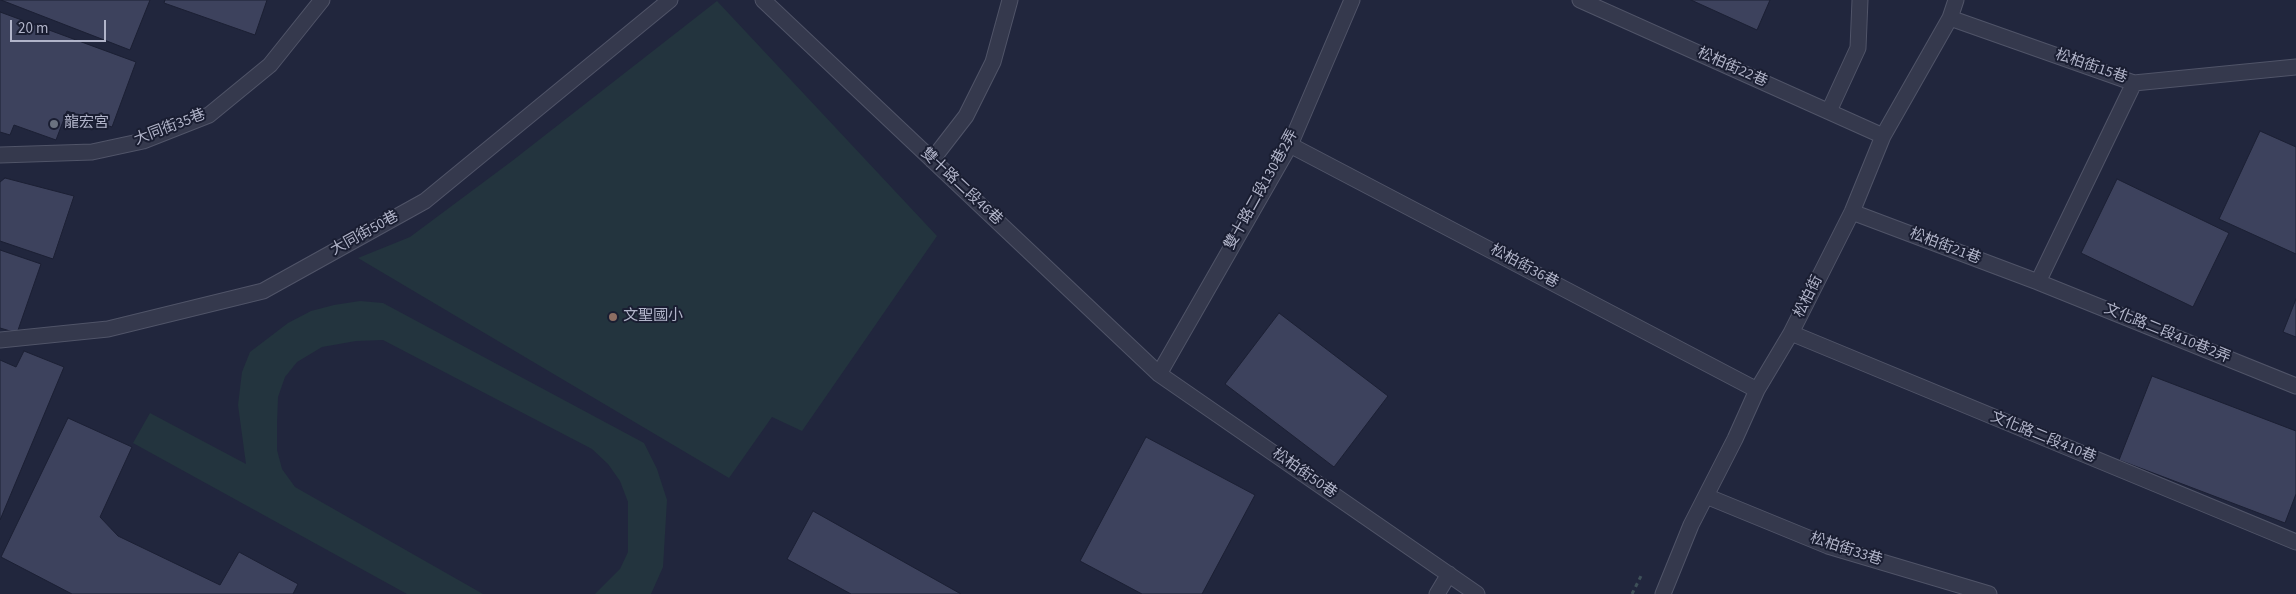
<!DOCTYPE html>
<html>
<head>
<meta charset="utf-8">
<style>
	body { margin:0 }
	#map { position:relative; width:2296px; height:594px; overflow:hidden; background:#21263d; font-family:"Source Sans 3",sans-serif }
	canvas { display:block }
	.scale { position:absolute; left:10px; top:20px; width:96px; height:22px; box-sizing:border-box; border:2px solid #b1b4c9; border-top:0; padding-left:6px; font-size:15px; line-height:18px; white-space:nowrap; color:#b1b4c9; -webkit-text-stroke:4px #1a1e32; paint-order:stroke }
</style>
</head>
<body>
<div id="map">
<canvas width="2296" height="594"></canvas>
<div class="scale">20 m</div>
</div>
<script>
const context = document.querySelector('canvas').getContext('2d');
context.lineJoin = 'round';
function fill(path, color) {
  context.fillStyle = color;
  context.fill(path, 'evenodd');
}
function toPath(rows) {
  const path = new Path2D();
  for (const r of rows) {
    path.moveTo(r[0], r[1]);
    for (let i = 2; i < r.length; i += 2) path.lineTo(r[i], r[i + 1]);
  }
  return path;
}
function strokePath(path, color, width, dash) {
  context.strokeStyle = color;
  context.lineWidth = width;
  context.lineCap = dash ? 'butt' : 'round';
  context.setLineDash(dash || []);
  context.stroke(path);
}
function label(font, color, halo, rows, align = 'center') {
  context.font = font + ' "Source Sans 3","Noto Sans TC",sans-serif';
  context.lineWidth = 4;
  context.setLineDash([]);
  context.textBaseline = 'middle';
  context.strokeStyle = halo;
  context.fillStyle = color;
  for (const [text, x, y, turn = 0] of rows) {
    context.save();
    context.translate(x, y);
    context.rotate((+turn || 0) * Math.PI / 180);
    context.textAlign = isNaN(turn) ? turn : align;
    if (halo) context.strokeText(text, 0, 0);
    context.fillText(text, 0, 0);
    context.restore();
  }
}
fill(toPath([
	[717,1,937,236,802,431,772,417,729,478,358,258,410,237,512,161],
	[360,301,383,303,644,443,657,469,667,500,663,567,651,594,595,594,620,569,628,552,628,502,620,481,608,464,592,449,383,340,356,341,322,347,297,362,285,377,278,397,277,423,277,450,282,469,295,487,483,594,407,594,133,443,150,413,246,464,238,405,242,372,250,352,288,323,311,311,334,305]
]), '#23343e');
const building = toPath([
	[1,0,150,0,130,50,1,0],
	[165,0,267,0,255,35,164,3,165,0],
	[1691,0,1770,0,1757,30,1691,0],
	[0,12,136,62,112,127,67,111,56,140,14,125,10,135,0,132,0,12],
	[2260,131,2296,147,2296,254,2219,219,2260,131],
	[5,178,74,196,53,259,0,241,0,182,5,178],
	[2117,179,2229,233,2193,307,2081,253,2117,179],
	[0,250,41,264,17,333,0,328,0,250],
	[2296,299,2296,337,2283,332,2296,299],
	[1279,313,1388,396,1334,467,1225,384,1279,313],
	[24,351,64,367,0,520,0,360,16,367,24,351],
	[2152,376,2296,431,2296,494,2285,523,2119,460,2152,376],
	[68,418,132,447,100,517,118,536,220,585,239,552,298,584,293,594,72,594,1,557,68,418],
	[1146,437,1255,495,1202,594,1142,594,1080,561,1146,437],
	[813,511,961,594,851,594,787,559,813,511]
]);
fill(building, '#3d425d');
strokePath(building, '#1c2034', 1);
const minor = toPath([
	[763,0,1159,374,1477,594],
	[1580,0,1883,136],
	[1950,18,2134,83,2296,67],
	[1829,111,1858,48,1860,0],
	[1290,145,1757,390],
	[0,155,92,152,143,141,209,115,270,65,322,0],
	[932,160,966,116,993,62,1010,0],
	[1852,212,2038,282,2296,386],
	[2038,282,2134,83],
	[1791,333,2296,542],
	[0,340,108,329,263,291,425,201,670,0],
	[1159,374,1290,145,1352,0],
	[1706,496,1828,546,1989,594],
	[1437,594,1449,574],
	[1663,594,1691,525,1735,439,1757,390,1791,333,1852,212,1883,136,1950,18,1956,0]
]);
strokePath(minor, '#505468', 17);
strokePath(toPath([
	[1632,594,1642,574]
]), '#3e5058', 3, [4, 4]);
strokePath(minor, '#35394d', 15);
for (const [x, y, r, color] of [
	[54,124,5,"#6b7280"],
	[613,317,5,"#8d6e63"]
]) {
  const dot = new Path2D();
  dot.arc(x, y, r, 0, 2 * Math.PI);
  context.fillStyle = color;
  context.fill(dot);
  strokePath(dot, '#1a1e32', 2);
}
label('15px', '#b1b4c9', '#1a1e32', [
	["松柏街15巷",2091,67,19],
	["松柏街22巷",1732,68,24],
	["大同街35巷",170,128,-21],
	["雙十路二段46巷",961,187,43],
	["雙十路二段130巷2弄",1262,190,-61],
	["大同街50巷",365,234,-29],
	["松柏街21巷",1945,247,21],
	["松柏街36巷",1524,267,28],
	["松柏街",1809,297,-63],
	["文化路二段410巷2弄",2167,334,22],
	["文化路二段410巷",2043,438,22],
	["松柏街50巷",1304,474,35],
	["松柏街33巷",1846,550,18]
]);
label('15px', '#b1b4c9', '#1a1e32', [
	["龍宏宮",64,124],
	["文聖國小",623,317]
], 'left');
</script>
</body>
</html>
